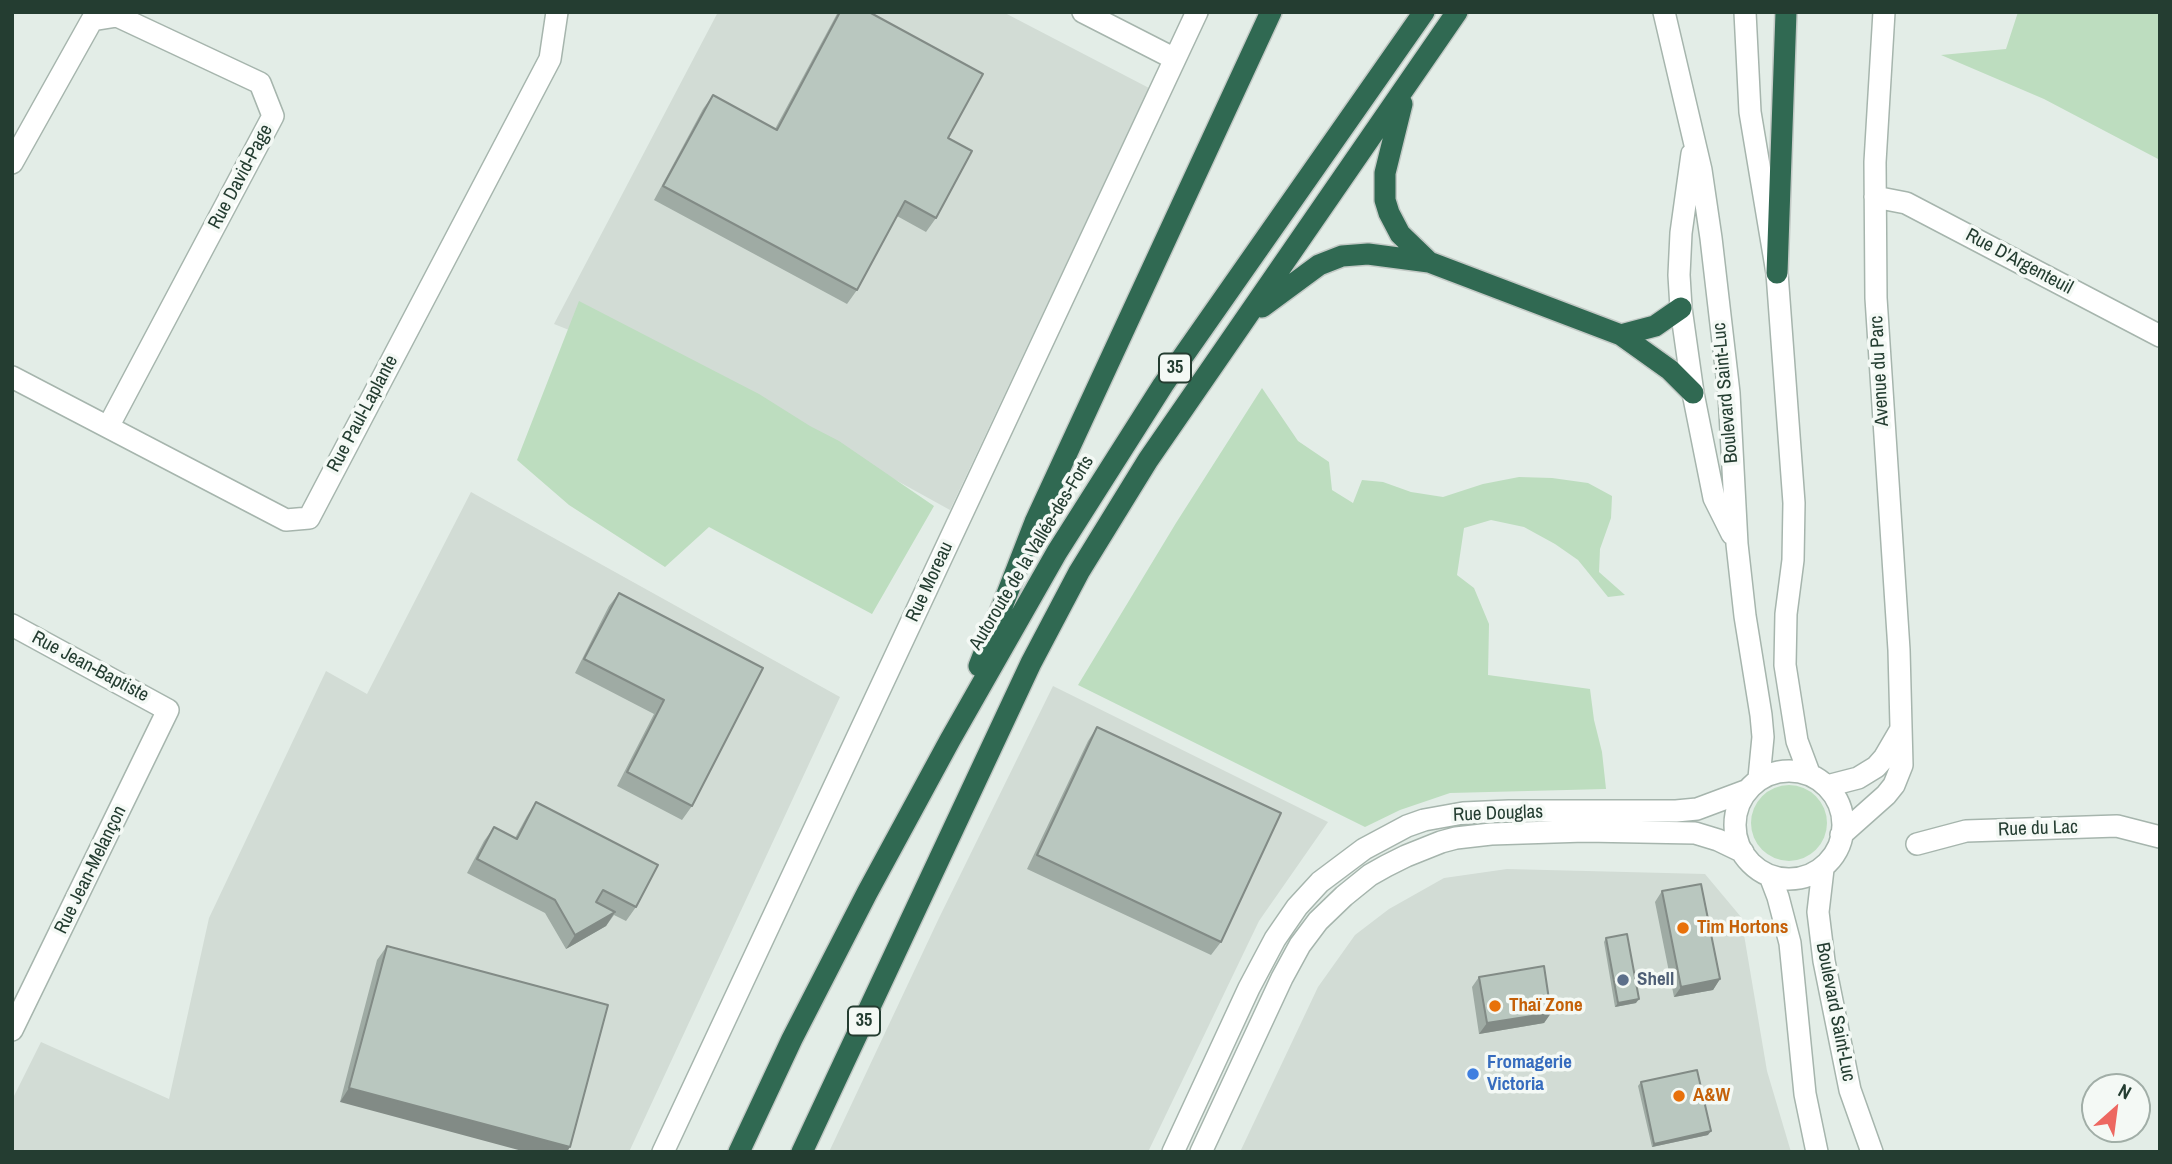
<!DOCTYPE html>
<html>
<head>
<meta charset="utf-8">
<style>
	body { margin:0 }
	#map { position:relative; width:2172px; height:1164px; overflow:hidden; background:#e3ede7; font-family:"Archivo Narrow",sans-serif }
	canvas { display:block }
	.frame { position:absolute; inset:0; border:14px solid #243d31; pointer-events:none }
	.north { position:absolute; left:2081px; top:1073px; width:70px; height:70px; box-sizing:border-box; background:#f4f9f5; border:2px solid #a1aea7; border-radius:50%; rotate:28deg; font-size:19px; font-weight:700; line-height:28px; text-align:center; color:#243d31 }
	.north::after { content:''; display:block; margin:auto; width:24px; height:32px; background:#ed6861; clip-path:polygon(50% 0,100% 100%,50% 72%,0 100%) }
</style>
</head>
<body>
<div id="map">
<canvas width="2172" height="1164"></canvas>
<div class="frame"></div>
<div class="north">N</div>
</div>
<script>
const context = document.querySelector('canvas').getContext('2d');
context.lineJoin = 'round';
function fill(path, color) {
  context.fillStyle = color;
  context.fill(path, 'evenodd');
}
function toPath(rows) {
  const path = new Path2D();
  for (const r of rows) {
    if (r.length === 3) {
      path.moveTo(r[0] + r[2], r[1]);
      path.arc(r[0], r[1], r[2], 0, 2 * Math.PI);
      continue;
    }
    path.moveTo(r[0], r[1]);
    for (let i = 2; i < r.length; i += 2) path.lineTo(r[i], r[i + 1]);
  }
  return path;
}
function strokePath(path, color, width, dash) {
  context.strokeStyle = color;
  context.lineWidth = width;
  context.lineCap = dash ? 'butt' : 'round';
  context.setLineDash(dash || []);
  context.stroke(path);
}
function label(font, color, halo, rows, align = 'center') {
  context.font = font + ' "Archivo Narrow",sans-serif';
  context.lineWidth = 7;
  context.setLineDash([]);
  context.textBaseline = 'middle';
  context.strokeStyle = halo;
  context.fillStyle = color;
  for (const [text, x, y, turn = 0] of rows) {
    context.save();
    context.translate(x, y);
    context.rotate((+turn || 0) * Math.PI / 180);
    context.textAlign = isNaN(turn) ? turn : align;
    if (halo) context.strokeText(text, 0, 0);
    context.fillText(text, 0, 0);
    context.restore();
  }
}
fill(toPath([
	[718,12,1003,12,1149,88,950,510,689,366,657,365,554,324],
	[471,492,840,697,629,1152,12,1152,12,1100,41,1042,169,1099,209,918,326,671,367,694],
	[1053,686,1328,822,1259,921,1148,1152,829,1152,939,918],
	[1507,869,1705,874,1741,917,1767,1071,1791,1152,1240,1152,1318,987,1355,935,1389,909,1444,878]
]), '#d2dcd5');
fill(toPath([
	[2018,12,2160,12,2160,160,2044,99,1941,55,2006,49],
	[579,301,759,394,810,426,839,441,934,506,872,614,709,527,665,567,569,505,517,460],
	[1262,388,1298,441,1329,462,1332,490,1353,503,1362,480,1383,482,1411,492,1443,497,1483,484,1519,477,1552,478,1588,483,1612,496,1611,518,1600,549,1599,572,1625,595,1608,597,1578,560,1555,544,1524,527,1491,520,1464,528,1457,575,1474,588,1489,624,1488,675,1590,689,1594,720,1602,752,1606,789,1450,793,1400,810,1365,827,1078,685,1176,523],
	[1789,823,38]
]), '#bdddbf');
const minor = toPath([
	[1083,12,1175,59],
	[1664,12,1701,170,1711,238,1729,393,1737,544,1745,616,1761,715,1763,737,1759,778],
	[1745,12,1750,112,1777,273,1794,503,1793,560,1786,614,1785,665,1797,741,1809,773],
	[1692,154,1681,233,1679,275,1681,308,1693,393,1714,498,1732,534],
	[12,163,92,20,117,16,260,83,273,116,108,427],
	[1875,197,1906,203,2160,336],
	[12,377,286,520,309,518,550,59,557,12],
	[12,625,168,710,12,1030],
	[1789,825,54],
	[1827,786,1858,778,1876,767,1884,758,1901,729],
	[1841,835,1886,795,1894,785,1902,765,1899,650,1876,298,1875,162,1884,12],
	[1917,844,1966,831,2117,826,2160,837],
	[1823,869,1818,912,1824,961,1850,1090,1872,1152],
	[1770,876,1778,897,1790,943,1805,1094,1817,1152],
	[663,1152,1197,12],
	[1173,1152,1249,988,1275,939,1297,907,1320,882,1364,849,1407,826,1424,820,1463,813,1509,811,1676,811,1697,809,1748,790],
	[1201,1152,1282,978,1300,945,1318,921,1344,896,1370,875,1386,866,1406,856,1441,842,1456,838,1491,834,1585,831,1695,833,1718,840,1743,852]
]);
const highway = toPath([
	[1402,104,1385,173,1385,200,1389,213,1400,234,1429,262],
	[1777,273,1786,12],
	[1262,307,1319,265,1342,256,1368,254,1429,262,1621,335,1670,370,1693,393],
	[1621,335,1655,326,1681,308],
	[979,666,1035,522,1271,12],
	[739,1152,792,1039,867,893,950,740,1057,552,1163,385,1424,12],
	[802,1152,1031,663,1079,572,1148,460,1457,12]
]);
strokePath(minor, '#a6b5ad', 24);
strokePath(highway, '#c2c9c5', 24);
strokePath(minor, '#fff', 21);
strokePath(highway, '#306952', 21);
fill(toPath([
	[838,12,869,12,948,138,936,218,926,232,897,216,857,290,847,304,654,200,703,109,713,95,775,129],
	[619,593,763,668,692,806,682,820,617,786,654,714,575,673,609,606],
	[1097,727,1221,942,1211,955,1027,869,1088,741],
	[536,802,636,907,626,921,614,915,606,926,566,949,545,913,467,873,484,841,494,827,515,838,527,816],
	[1662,891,1720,979,1713,990,1674,997,1655,902],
	[1606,938,1636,1003,1615,1007,1604,942],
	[387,946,608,1005,340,1102,377,960],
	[1479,977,1551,1013,1544,1023,1479,1034,1472,987],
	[1641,1082,1708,1135,1652,1147,1638,1086]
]), '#9faba4');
fill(toPath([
	[615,912,606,926,566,949,575,935],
	[1720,979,1713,990,1674,997,1681,987],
	[1639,999,1636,1003,1615,1007,1618,1003],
	[1551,1013,1544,1023,1479,1034,1487,1023],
	[349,1088,570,1147,567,1152,526,1152,340,1102],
	[1711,1131,1708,1135,1652,1147,1654,1144]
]), '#828b86');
const building = toPath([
	[840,12,869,12,983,74,948,138,972,151,936,218,905,201,857,290,663,186,713,95,777,130,840,12],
	[619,593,763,668,692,806,627,772,664,700,584,659,619,593],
	[1097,727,1281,813,1221,942,1037,855,1097,727],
	[536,802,658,865,636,907,603,890,596,902,615,912,575,935,555,900,477,859,494,827,517,839,536,802],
	[1701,884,1720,979,1681,987,1662,891,1701,884],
	[1627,934,1639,999,1618,1003,1606,938,1627,934],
	[387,946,608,1005,570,1147,349,1088,387,946],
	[1544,966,1551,1013,1487,1023,1479,977,1544,966],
	[1697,1070,1711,1131,1654,1144,1641,1082,1697,1070]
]);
fill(building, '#b9c7bf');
strokePath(building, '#828b86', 2);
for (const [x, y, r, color] of [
	[1683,928,7,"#e8710a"],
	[1623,980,7,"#5c6f8a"],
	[1495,1006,7,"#e8710a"],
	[1473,1074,7,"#3f7fe0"],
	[1679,1096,7,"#e8710a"]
]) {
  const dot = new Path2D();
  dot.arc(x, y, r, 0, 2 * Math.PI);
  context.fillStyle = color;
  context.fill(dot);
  strokePath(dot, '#f4f9f5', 2.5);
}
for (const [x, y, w] of [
	[1175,368,32],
	[864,1021,32]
]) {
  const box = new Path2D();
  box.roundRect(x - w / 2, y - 14.5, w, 29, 5);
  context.fillStyle = '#f4f9f5';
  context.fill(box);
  strokePath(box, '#243d31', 2);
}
label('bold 18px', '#243d31', null, [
	["35",1175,368],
	["35",864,1021]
]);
label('19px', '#243d31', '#f4f9f5', [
	["Rue David-Page",241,177,-62],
	["Rue D'Argenteuil",2019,262,28],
	["Avenue du Parc",1880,371,-93],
	["Boulevard Saint-Luc",1726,393,-95],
	["Rue Paul-Laplante",363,414,-62],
	["Autoroute de la Vallée-des-Forts",1032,553,-59],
	["Rue Moreau",930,582,-65],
	["Rue Jean-Baptiste",90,667,28],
	["Rue Douglas",1498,814,-2],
	["Rue du Lac",2038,829,-2],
	["Rue Jean-Melançon",91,870,-64],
	["Boulevard Saint-Luc",1835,1012,79]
]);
label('bold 19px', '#c56008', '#f4f9f5', [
	["Tim Hortons",1697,928],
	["Thaï Zone",1509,1006],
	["A&W",1693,1096]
], 'left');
label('bold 19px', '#4e5e75', '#f4f9f5', [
	["Shell",1637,980]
], 'left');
label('bold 19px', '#366cbe', '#f4f9f5', [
	["Fromagerie",1487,1063],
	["Victoria",1487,1085]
], 'left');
</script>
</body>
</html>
